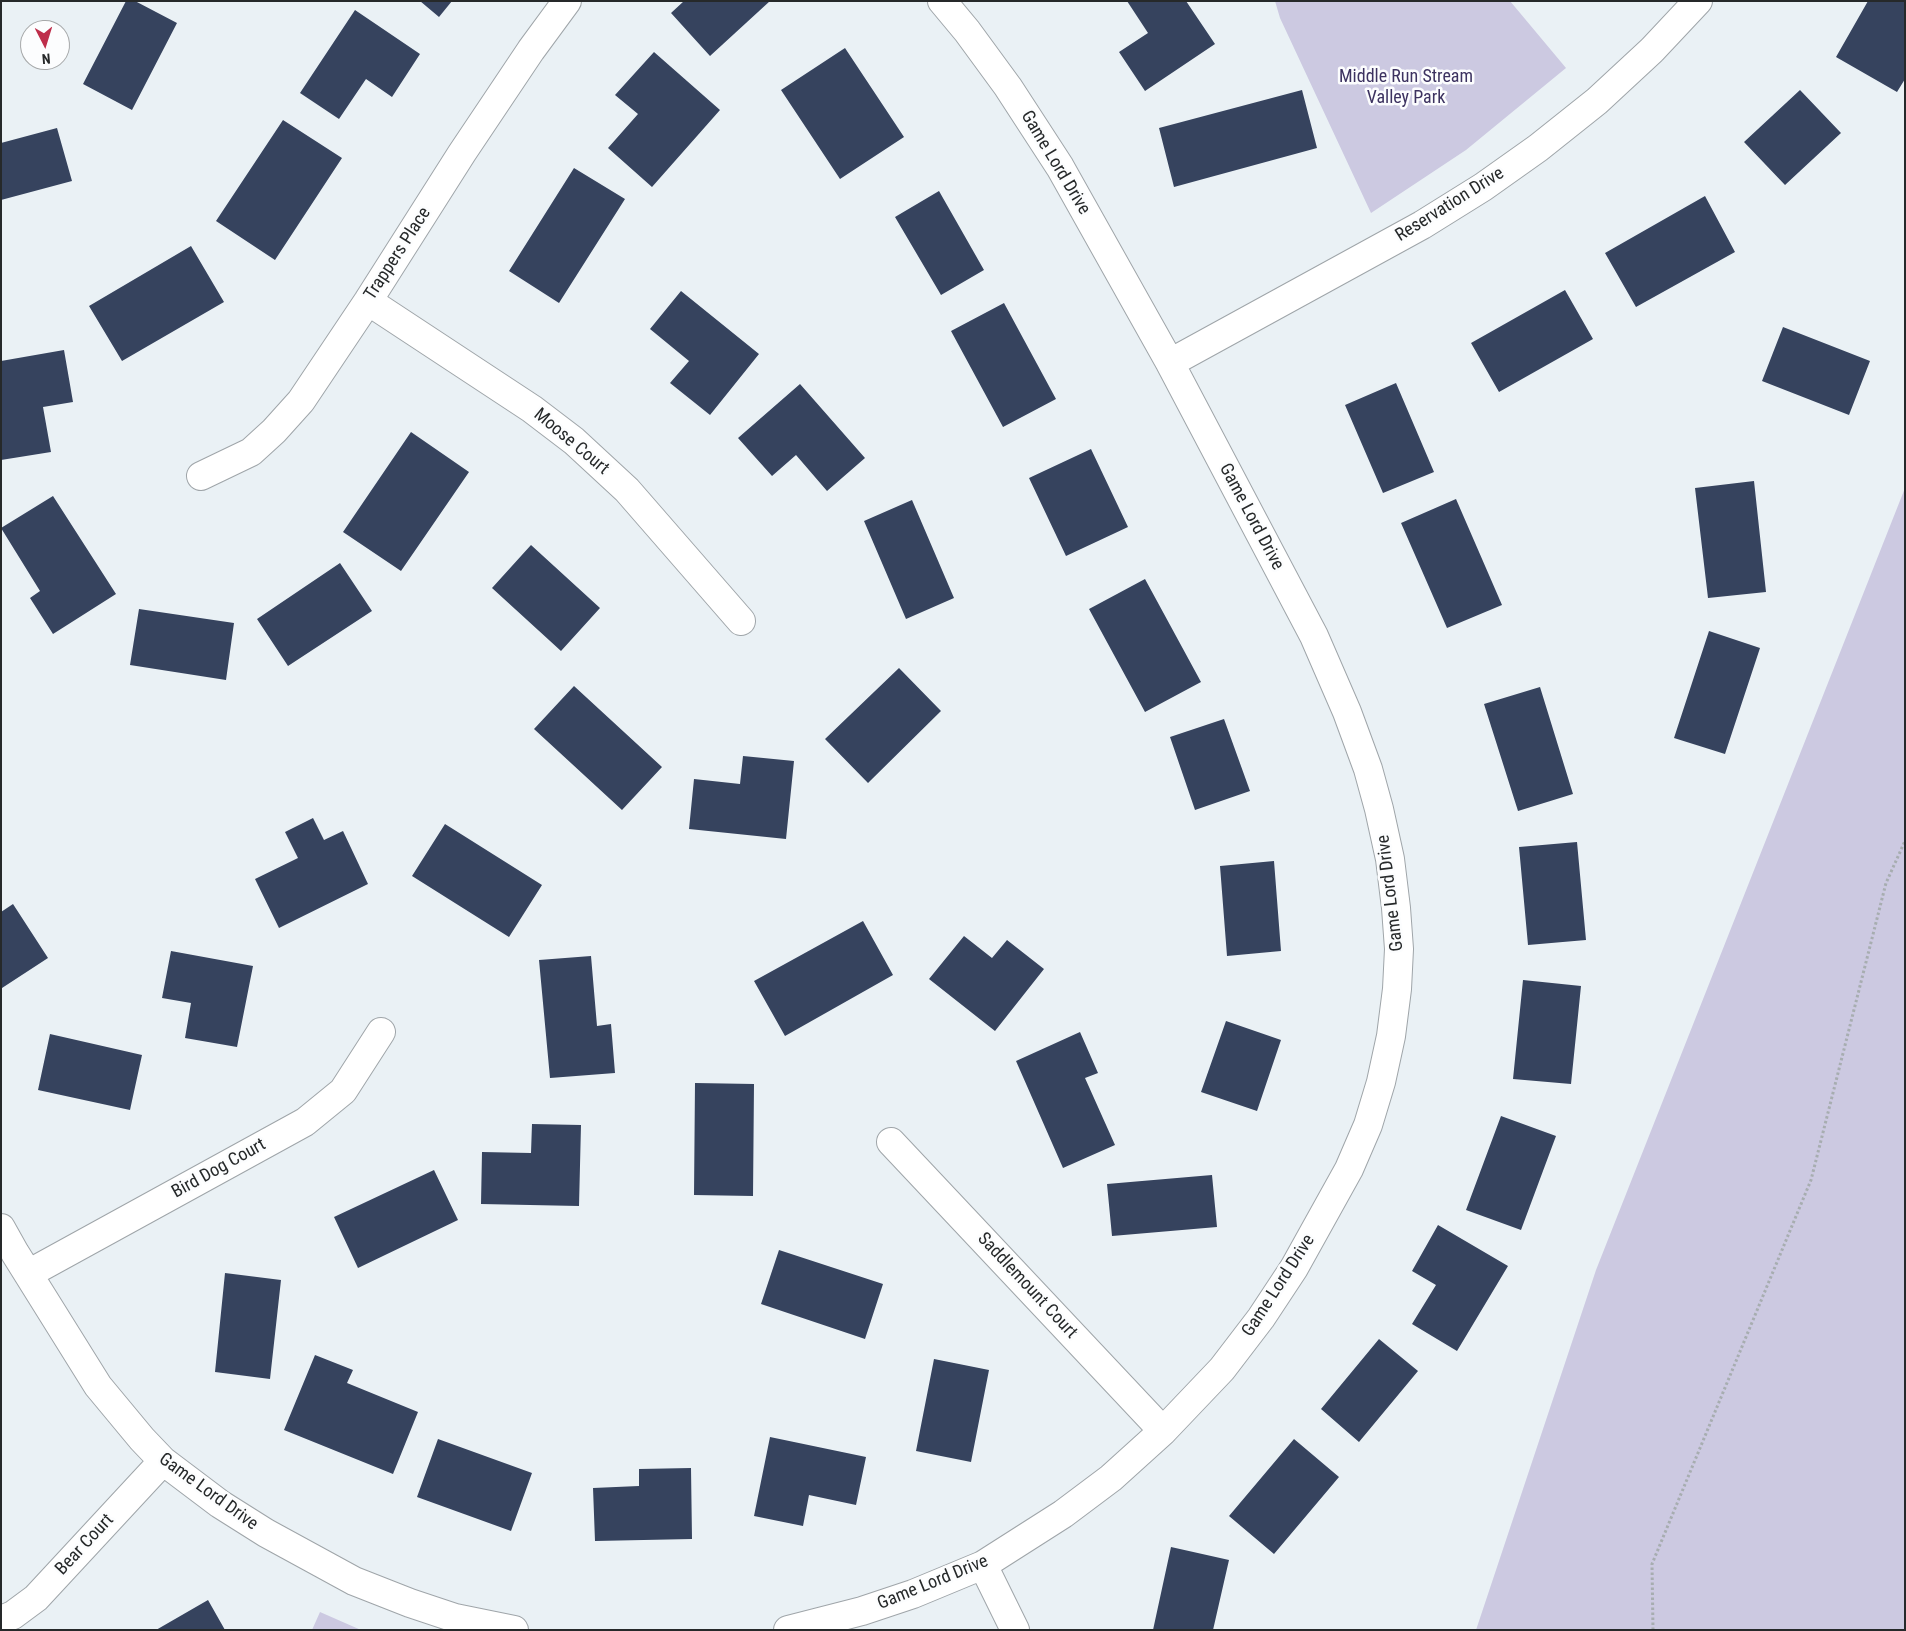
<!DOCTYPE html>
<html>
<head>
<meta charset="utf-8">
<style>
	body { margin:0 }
	#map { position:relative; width:1906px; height:1631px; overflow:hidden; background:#eaf1f5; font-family:"Roboto Condensed",sans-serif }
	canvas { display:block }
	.frame { position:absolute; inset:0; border:2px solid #26292a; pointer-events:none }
	.north { position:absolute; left:20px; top:20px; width:50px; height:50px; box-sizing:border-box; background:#fcfdfe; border:1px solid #a6a8a9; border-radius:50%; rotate:175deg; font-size:14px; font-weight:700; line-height:20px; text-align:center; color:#26292a }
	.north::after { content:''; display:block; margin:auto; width:18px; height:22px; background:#be2e4b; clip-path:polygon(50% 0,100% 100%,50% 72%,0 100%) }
</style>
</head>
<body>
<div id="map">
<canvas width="1906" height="1631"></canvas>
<div class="frame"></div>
<div class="north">N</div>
</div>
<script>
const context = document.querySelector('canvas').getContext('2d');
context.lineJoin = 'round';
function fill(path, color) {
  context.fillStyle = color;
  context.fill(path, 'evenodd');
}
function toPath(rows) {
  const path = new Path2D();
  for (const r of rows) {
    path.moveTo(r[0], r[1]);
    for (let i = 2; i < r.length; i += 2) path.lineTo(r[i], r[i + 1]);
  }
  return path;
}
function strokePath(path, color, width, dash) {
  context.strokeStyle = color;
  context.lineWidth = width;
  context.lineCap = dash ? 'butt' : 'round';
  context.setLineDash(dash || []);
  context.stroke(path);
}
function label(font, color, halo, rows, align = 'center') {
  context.font = font + ' "Roboto Condensed",sans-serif';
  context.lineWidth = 5;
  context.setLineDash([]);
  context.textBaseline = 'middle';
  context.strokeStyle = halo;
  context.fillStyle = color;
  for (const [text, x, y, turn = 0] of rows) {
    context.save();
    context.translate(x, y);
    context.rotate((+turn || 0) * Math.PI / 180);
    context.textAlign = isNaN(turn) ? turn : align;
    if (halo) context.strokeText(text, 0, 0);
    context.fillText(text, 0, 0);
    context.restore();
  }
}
fill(toPath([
	[1275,1,1510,1,1566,68,1466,150,1371,213,1280,18],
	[1905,488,1905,1630,1476,1630,1596,1270],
	[320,1612,361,1630,312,1630]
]), '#ccc9e1');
fill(toPath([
	[126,1,135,1,177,23,132,110,83,84],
	[420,1,452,1,439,17],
	[684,1,770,1,710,56,671,13],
	[1127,1,1186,1,1215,44,1145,91,1119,52,1148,33],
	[1868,1,1905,1,1905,79,1897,92,1836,57],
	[355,10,420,54,392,97,366,79,339,119,300,93],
	[845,48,904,137,840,179,781,90],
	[654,52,720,110,652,187,608,148,638,114,615,95],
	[1302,90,1317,148,1174,187,1159,128],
	[1800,90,1841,133,1785,185,1744,142],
	[283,120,342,158,275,260,216,221],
	[57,128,72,181,1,200,1,143],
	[574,168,625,199,559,303,509,271],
	[939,191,984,270,941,295,895,217],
	[1705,196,1735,252,1636,307,1605,253],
	[191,246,224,302,122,361,89,306],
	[1565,290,1593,339,1499,392,1471,343],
	[681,291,759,354,710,415,670,383,689,361,650,329],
	[1004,303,1056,399,1003,427,951,331],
	[1783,327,1870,361,1849,415,1762,381],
	[64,350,73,402,43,407,51,452,1,460,1,361],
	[1396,383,1434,472,1383,493,1345,405],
	[800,384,865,458,827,491,796,455,772,476,738,438],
	[411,432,469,472,401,571,343,532],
	[1091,449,1128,527,1066,556,1029,478],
	[1754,481,1766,592,1708,598,1695,488],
	[53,496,116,594,53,634,30,598,40,591,1,528],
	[1456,499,1502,605,1447,628,1401,523],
	[912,500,954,598,906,619,864,521],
	[531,545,600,608,561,651,492,588],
	[340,563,372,611,288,666,257,619],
	[1145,579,1201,682,1145,712,1089,609],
	[139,609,234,623,226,680,130,665],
	[1709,631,1760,648,1725,754,1674,738],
	[899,668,941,711,868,783,825,739],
	[574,686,662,767,622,810,534,729],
	[1540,687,1573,794,1518,811,1484,704],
	[1224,719,1250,791,1195,810,1170,737],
	[743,756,794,761,786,839,689,829,694,779,740,784],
	[313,818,324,840,343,831,368,884,279,928,255,879,298,858,285,832],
	[445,824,542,885,509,937,412,876],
	[1577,842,1586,940,1528,945,1519,847],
	[1274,861,1281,951,1227,956,1220,866],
	[13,904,48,958,2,988,1,912],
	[863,921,893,975,785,1036,754,981],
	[964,936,992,958,1007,940,1044,969,995,1031,929,979],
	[171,951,253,966,237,1047,185,1038,191,1003,162,998],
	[591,956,597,1026,611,1024,615,1073,550,1078,539,960],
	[1523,980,1581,986,1571,1084,1513,1079],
	[1226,1021,1281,1040,1257,1111,1201,1092],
	[1080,1032,1098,1073,1085,1078,1115,1145,1063,1168,1016,1061],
	[50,1034,142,1055,130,1110,38,1090],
	[695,1083,754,1084,753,1196,694,1195],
	[1501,1116,1556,1136,1521,1230,1466,1210],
	[532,1124,581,1125,579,1206,481,1204,482,1152,531,1153],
	[434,1170,458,1220,358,1268,334,1217],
	[1212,1175,1217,1227,1112,1236,1107,1184],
	[1438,1225,1508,1266,1457,1351,1412,1324,1436,1285,1412,1271],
	[779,1250,883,1284,865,1339,761,1304],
	[225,1273,281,1280,270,1379,215,1372],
	[1379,1339,1418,1371,1359,1442,1321,1409],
	[315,1355,353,1370,347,1383,418,1412,393,1474,284,1430],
	[934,1359,989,1370,971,1462,916,1451],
	[770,1437,866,1457,856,1505,809,1495,803,1526,754,1516],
	[438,1439,532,1473,511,1531,417,1497],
	[1294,1439,1339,1477,1274,1554,1229,1516],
	[691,1468,692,1539,595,1541,593,1488,639,1486,639,1469],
	[1171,1547,1229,1560,1213,1630,1153,1630],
	[208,1600,225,1630,156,1630]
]), '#36435e');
const minor = toPath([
	[368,301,532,409,574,441,627,490,741,621],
	[1170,363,1422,225,1483,187,1538,148,1597,101,1652,50,1698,1],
	[201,476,251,452,274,431,301,401,368,301,462,153,531,50,567,1],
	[891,1142,1163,1431],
	[1,1228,15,1253,98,1386,142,1439,163,1461,220,1504,266,1533,354,1581,410,1603,455,1618,514,1630],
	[28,1274,305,1122,343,1091,381,1032],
	[983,1565,1015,1630],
	[1,1620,13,1615,36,1598,163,1461],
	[788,1630,862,1611,913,1594,983,1565,1063,1514,1111,1478,1163,1431,1222,1369,1261,1318,1294,1268,1349,1169,1368,1125,1381,1082,1391,1036,1397,989,1399,949,1396,908,1390,859,1379,809,1368,769,1347,712,1314,636,1170,363,1060,167,1008,87,967,31,942,1]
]);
strokePath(minor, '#9fa5a9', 30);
strokePath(toPath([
	[1653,1630,1652,1564,1811,1180,1886,883,1905,841]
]), '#a7adb0', 3, [2.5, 2.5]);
strokePath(minor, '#fff', 28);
label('18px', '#3c3260', '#fcfdfe', [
	["Middle Run Stream",1406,77],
	["Valley Park",1406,98]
]);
label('18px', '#26292a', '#fcfdfe', [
	["Game Lord Drive",1055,163,59],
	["Reservation Drive",1450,205,-32],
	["Trappers Place",398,254,-57],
	["Moose Court",571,442,40],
	["Game Lord Drive",1251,517,62],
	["Game Lord Drive",1391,893,-97],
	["Bird Dog Court",219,1169,-29],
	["Saddlemount Court",1027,1286,47],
	["Game Lord Drive",1279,1286,-57],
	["Game Lord Drive",208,1492,36],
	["Bear Court",85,1545,-47],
	["Game Lord Drive",933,1583,-22]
]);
</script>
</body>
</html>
